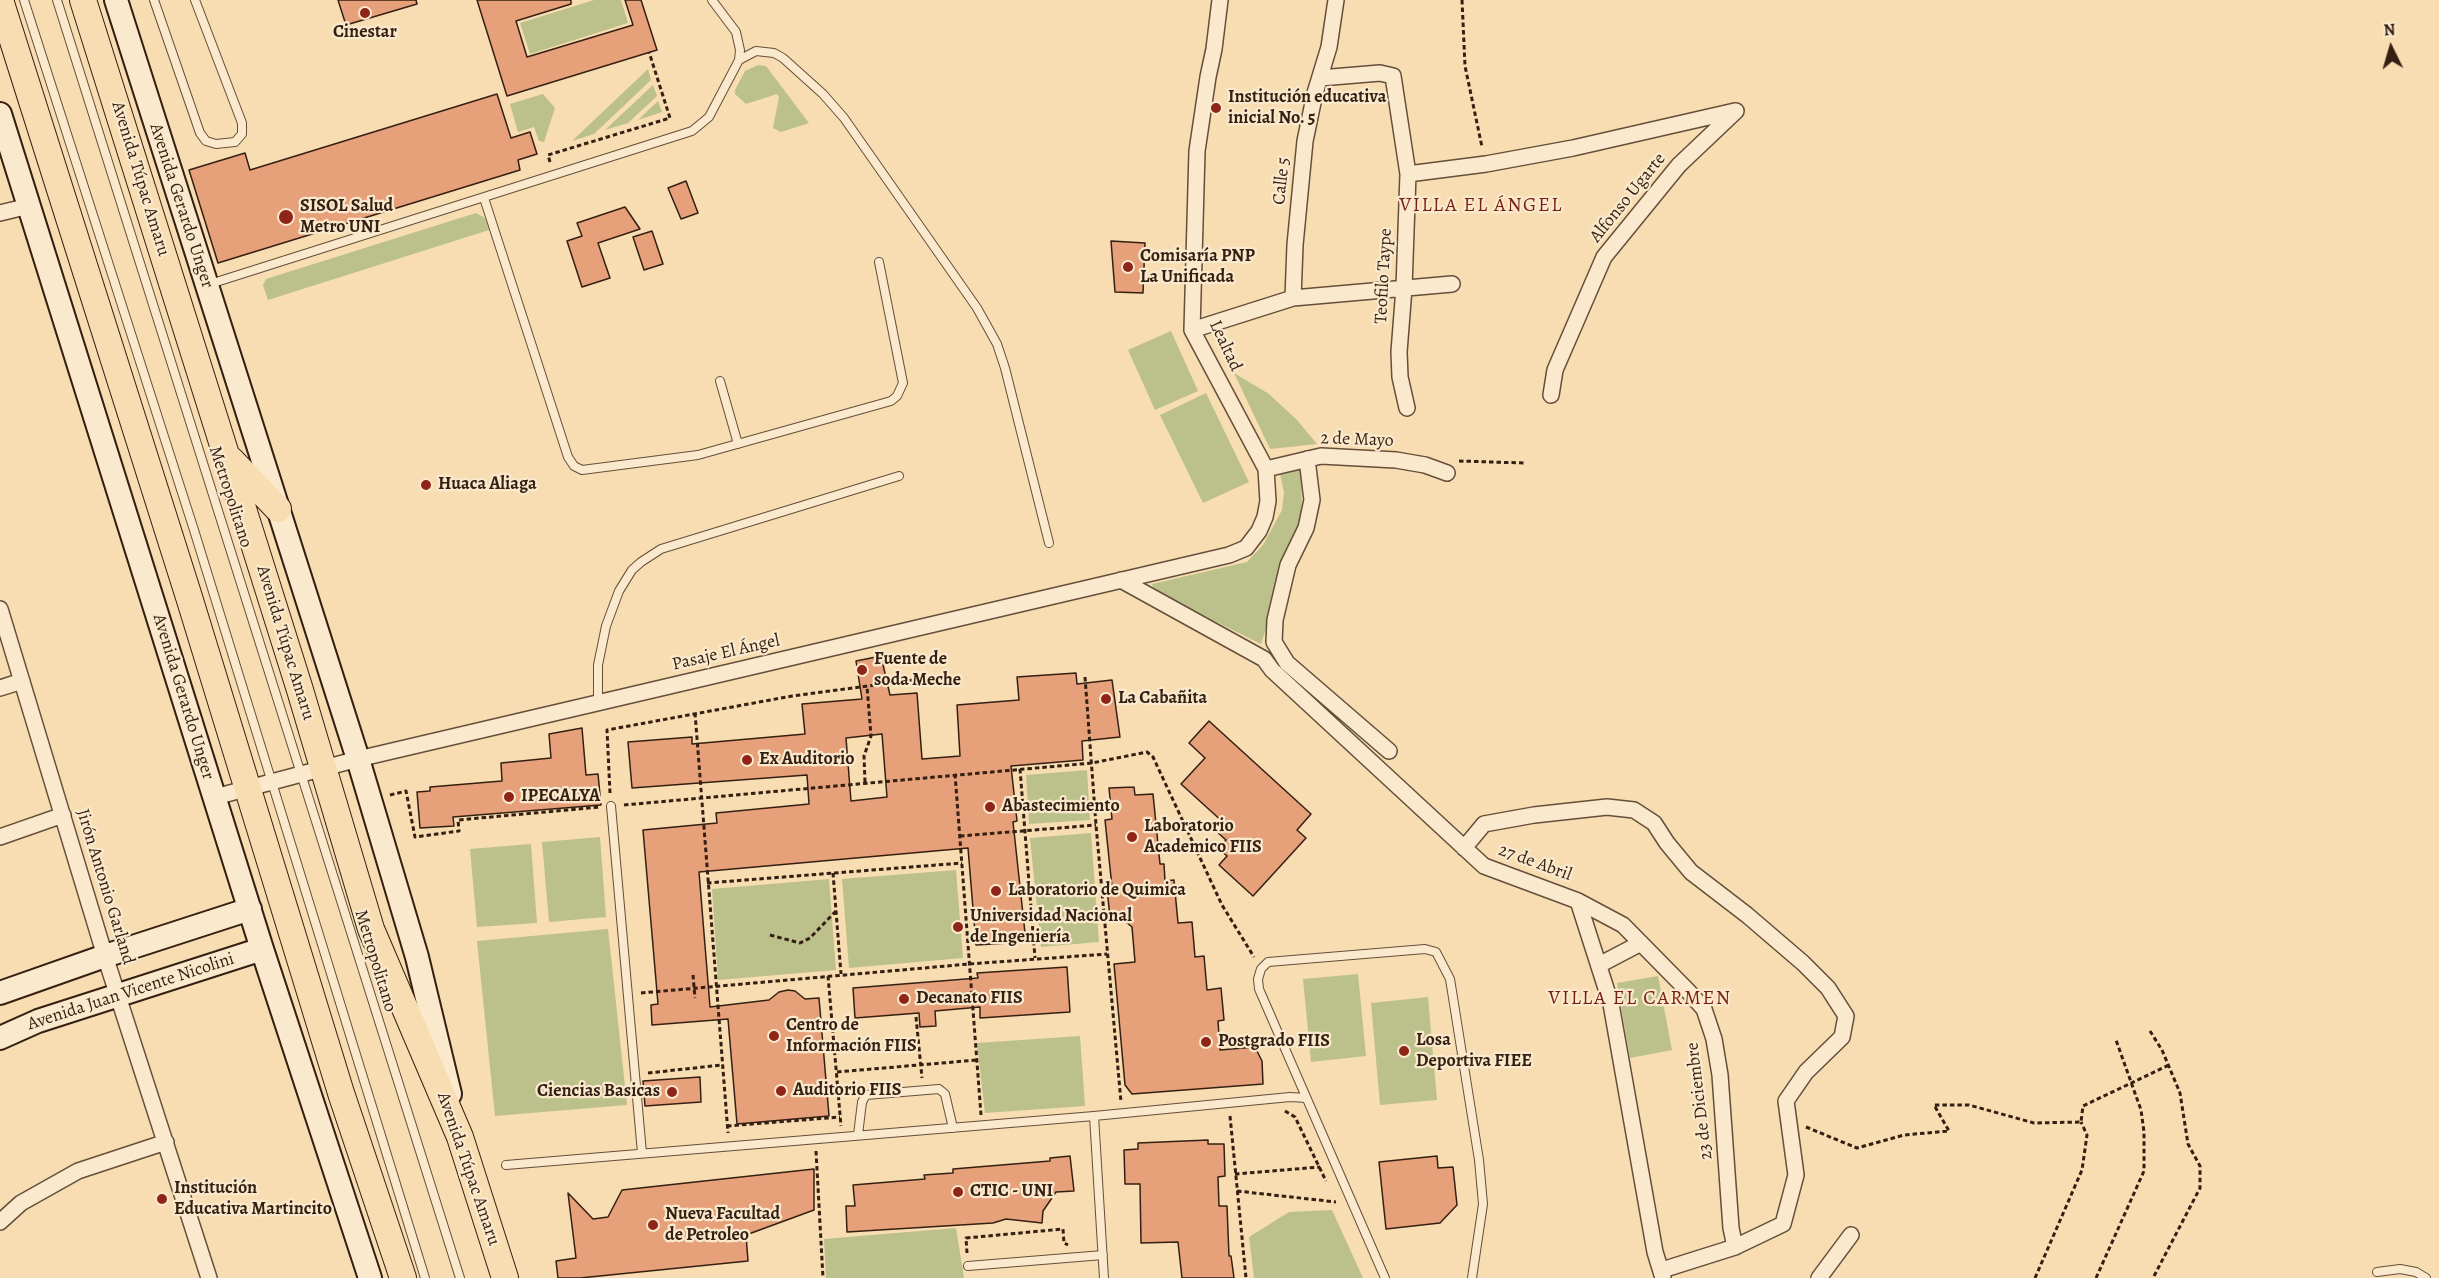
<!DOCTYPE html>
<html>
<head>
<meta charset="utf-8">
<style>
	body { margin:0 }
	#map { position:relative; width:2439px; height:1278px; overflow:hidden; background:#f7ddb1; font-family:Alegreya,serif }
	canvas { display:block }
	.north { position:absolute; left:2361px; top:18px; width:60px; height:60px; -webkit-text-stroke:4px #fae9cc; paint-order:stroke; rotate:355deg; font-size:16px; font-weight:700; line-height:24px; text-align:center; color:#341f12 }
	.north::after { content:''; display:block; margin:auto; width:21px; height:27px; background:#341f12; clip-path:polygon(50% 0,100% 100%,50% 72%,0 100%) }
</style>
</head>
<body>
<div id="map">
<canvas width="2439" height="1278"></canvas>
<div class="north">N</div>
</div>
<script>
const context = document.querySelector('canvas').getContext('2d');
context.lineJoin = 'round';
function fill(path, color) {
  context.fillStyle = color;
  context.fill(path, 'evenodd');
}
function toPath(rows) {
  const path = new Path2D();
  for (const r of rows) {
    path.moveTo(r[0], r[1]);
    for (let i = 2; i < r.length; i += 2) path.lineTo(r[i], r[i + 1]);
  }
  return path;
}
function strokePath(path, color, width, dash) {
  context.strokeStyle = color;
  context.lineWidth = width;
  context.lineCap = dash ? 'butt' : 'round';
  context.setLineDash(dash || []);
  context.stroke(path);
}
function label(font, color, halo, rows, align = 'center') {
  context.font = font + ' Alegreya,serif';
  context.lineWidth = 4.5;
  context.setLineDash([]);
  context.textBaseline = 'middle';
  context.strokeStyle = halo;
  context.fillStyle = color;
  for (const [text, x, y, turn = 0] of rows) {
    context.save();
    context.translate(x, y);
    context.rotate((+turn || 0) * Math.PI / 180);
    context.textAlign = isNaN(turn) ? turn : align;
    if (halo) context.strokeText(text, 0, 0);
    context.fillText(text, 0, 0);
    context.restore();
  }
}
fill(toPath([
	[594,0,621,0,628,23,530,54,520,23],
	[758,65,766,66,809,123,781,132,773,128,779,97,777,94,746,104,735,94,735,90,745,71],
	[648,69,651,80,594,134,572,141],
	[653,85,657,96,628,123,605,130],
	[543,94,555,108,544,142,539,141,534,127,518,132,510,104],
	[658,101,662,112,638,120],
	[476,213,485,218,489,230,268,300,263,285,266,279],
	[1171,331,1198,391,1155,410,1128,350],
	[1234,373,1269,394,1297,420,1317,444,1270,449],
	[1206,393,1249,482,1203,503,1160,415],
	[1301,468,1302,517,1279,565,1272,610,1261,644,1154,591,1152,584,1247,562,1263,545,1282,510,1284,493,1280,473],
	[1087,770,1090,820,1029,824,1026,775],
	[1091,833,1099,942,1041,947,1030,838],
	[600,837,606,917,549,922,542,842],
	[531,844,537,923,477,927,470,849],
	[956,870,963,958,849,968,842,879],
	[829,879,836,970,718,980,712,889],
	[608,929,627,1105,495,1116,477,941],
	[1358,974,1366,1056,1311,1062,1303,979],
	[1658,976,1672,1050,1630,1058,1617,983],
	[1428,997,1437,1100,1380,1105,1371,1003],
	[1080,1036,1085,1106,985,1113,977,1043],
	[1332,1210,1363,1278,1254,1278,1249,1237,1289,1212],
	[956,1228,964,1278,826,1278,824,1239]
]), '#bcc18c');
const building = toPath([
	[338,0,416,0,417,4,346,25,338,0],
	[477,0,571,0,571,4,516,21,527,57,633,25,625,0,641,0,657,50,507,96,477,0],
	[497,94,511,138,530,132,537,154,518,160,520,170,218,263,189,170,245,153,250,170,497,94],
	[686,181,698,213,681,219,668,188,686,181],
	[625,207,640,229,598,243,610,278,582,287,567,241,582,236,577,223,625,207],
	[652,231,663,264,644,270,633,237,652,231],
	[1111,241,1145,243,1143,293,1115,292,1111,241],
	[881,656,890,695,917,693,922,759,960,756,957,705,1019,700,1017,677,1076,673,1077,684,1112,680,1120,737,1082,741,1083,760,1011,766,1017,821,1013,822,1026,942,976,945,968,848,699,872,710,1007,769,1000,779,992,788,990,795,991,805,999,819,998,829,1116,737,1124,728,1019,652,1025,651,1005,658,1004,643,830,717,823,716,813,809,804,807,775,632,788,628,742,692,737,692,744,805,734,802,704,862,699,856,661,881,656],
	[882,734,887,797,851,801,846,738,882,734],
	[1209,721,1311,814,1297,830,1306,838,1253,896,1219,865,1227,856,1218,848,1226,840,1216,831,1224,823,1181,784,1205,758,1189,743,1209,721],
	[582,728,586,775,598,774,601,805,453,817,454,826,420,828,417,792,430,791,430,787,502,781,501,763,551,758,549,734,582,728],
	[1134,787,1135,795,1153,794,1160,864,1164,864,1165,881,1174,880,1178,923,1192,922,1195,957,1204,956,1207,990,1221,988,1224,1020,1218,1021,1220,1050,1255,1047,1262,1061,1263,1084,1132,1094,1125,1085,1114,964,1135,962,1132,927,1120,917,1110,918,1107,888,1112,887,1105,820,1112,819,1109,788,1134,787],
	[1067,967,1070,1012,980,1018,980,1007,935,1011,936,1026,920,1027,919,1013,855,1018,853,988,978,978,977,973,1067,967],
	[700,1077,701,1102,645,1106,643,1081,700,1077],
	[1208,1140,1208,1144,1224,1144,1225,1176,1218,1177,1219,1206,1227,1206,1229,1256,1231,1256,1234,1278,1182,1278,1178,1242,1141,1243,1140,1184,1125,1184,1124,1150,1138,1149,1138,1143,1208,1140],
	[1070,1156,1074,1191,1056,1192,1043,1211,1042,1223,1006,1219,993,1223,847,1232,846,1206,855,1206,853,1185,925,1179,924,1175,953,1173,953,1169,1050,1161,1050,1158,1070,1156],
	[1437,1156,1438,1168,1453,1167,1457,1205,1440,1223,1386,1229,1379,1162,1437,1156],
	[814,1169,814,1210,746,1235,748,1261,580,1278,558,1278,556,1261,576,1258,568,1193,593,1219,608,1217,622,1190,814,1169]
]);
fill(building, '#e6a07a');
strokePath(building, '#341f12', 1.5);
const lane = toPath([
	[24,0,194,530,425,1278],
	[57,0,460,1278],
	[154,0,200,133,206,141,216,144,235,142,242,134,242,123,195,0],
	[739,60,756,51,774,53,783,58,823,94,844,118,977,308,997,344,1005,368,1049,543],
	[484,198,568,457,574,466,582,470,698,455,891,401,897,396,903,383,879,262],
	[210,284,692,131,709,117,739,60,740,50,736,32,712,0],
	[720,381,738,444],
	[598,703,598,665,606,626,619,591,632,570,641,562,661,549,899,476],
	[611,806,642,1153],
	[1094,1116,1104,1278],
	[858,1135,862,1102,866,1095,939,1089,945,1094,953,1128],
	[506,1165,1094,1116,1290,1097,1306,1098],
	[968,1266,1103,1255],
	[2377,1272,2400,1269,2416,1272,2426,1278],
	[1385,1278,1259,989,1258,979,1261,969,1268,962,1425,949,1436,952,1450,979,1479,1160,1483,1204,1472,1278]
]);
const street = toPath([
	[1320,78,1380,73,1393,76,1408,174,1404,288,1399,352,1400,377,1407,408],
	[1408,174,1486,164,1573,148,1735,111],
	[0,213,29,206],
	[1293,298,1295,245,1305,141,1315,93,1329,47,1336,0],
	[1192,330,1293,298,1452,284],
	[1551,395,1555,370,1604,257,1679,165,1736,111],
	[1307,459,1312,500,1306,528,1288,565,1275,620,1274,642,1287,663,1389,751],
	[1266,469,1321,456,1396,460,1425,465,1447,473],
	[1121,580,1264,659,1272,670,1484,866,1578,901,1611,1004,1655,1252,1663,1278],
	[0,609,105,956,209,1278],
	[0,688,22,681],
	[215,797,358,759,1229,555,1246,548,1259,531,1265,517,1268,501,1266,469,1192,330,1197,151,1208,77,1214,49,1220,0],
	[0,837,63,815],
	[1464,848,1484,824,1534,815,1607,807,1634,810,1654,823,1667,843,1691,872,1747,915,1803,963,1828,988,1846,1016,1842,1037,1806,1072,1786,1101,1796,1175,1783,1224,1735,1247,1662,1270],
	[1578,901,1623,925,1688,991,1704,1009,1714,1039,1720,1075,1731,1228,1735,1247],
	[1599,965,1641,943],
	[0,1222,21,1203,78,1171,166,1142],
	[1819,1278,1851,1235]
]);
const secondary = toPath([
	[116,0,358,759,417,957,450,1094],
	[0,114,262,949,370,1278],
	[0,993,105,956,250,909],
	[0,1038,38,1021,262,949]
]);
const primary = toPath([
	[0,0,189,597,341,1093,403,1278],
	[83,0,300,690,371,929,460,1137,505,1278],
	[231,460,278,509]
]);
strokePath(lane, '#654e3a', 10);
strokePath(street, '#654e3a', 18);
strokePath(secondary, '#341f12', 26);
strokePath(primary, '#341f12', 28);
strokePath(toPath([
	[1462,0,1465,66,1482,147],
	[550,162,548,155,670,118,649,52],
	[1459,461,1524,463],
	[1085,677,1096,825,1121,1102],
	[695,713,728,1133],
	[1020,769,1035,958],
	[955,774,981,1115],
	[865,782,864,756,871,736,867,686],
	[610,793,607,730,792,696,921,679],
	[390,795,406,791,415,837,459,831,458,820,600,807],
	[624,805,1092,763,1147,752,1153,757,1222,905,1254,957],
	[960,836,1096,825],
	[833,873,841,974],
	[707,883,962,863],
	[770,935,800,943,810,938,836,911],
	[693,975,695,998],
	[828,976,841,1126],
	[641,993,969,964,1107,954],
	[916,1017,922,1078],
	[2150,1031,2162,1050,2180,1093,2188,1144,2200,1166,2200,1188,2153,1278],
	[837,1072,977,1060],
	[648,1073,722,1065],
	[1285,1111,1295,1117,1326,1181],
	[1230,1116,1246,1278],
	[727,1126,840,1117],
	[1806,1127,1857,1148,1904,1135,1949,1131,1934,1105,1969,1105,2034,1123,2081,1122,2083,1106,2169,1065],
	[816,1151,823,1278],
	[1235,1174,1320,1167],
	[1237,1191,1336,1202],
	[967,1253,966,1238,1063,1229,1064,1243,1068,1245],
	[2035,1278,2082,1170,2087,1135,2081,1122],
	[2096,1278,2144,1171,2144,1132,2141,1110,2116,1040]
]), '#341f12', 3, [4.5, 3]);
strokePath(lane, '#fae9cc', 8);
strokePath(street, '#fae9cc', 15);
strokePath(secondary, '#fae9cc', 22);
strokePath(primary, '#f7ddb1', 26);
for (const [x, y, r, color] of [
	[365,13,6,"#8f2418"],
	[1216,108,6,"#8f2418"],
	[286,217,8,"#8f2418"],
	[1128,267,6,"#8f2418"],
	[426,485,6,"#8f2418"],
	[862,670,6,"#8f2418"],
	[1106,699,6,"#8f2418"],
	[747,760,6,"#8f2418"],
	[509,797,6,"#8f2418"],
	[990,807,6,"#8f2418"],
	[1132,837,6,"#8f2418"],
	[996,891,6,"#8f2418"],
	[958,927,6,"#8f2418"],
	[904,999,6,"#8f2418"],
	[774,1036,6,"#8f2418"],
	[1206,1042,6,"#8f2418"],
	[1404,1051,6,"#8f2418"],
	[781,1091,6,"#8f2418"],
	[672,1092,6,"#8f2418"],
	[958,1192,6,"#8f2418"],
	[162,1199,6,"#8f2418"],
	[653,1225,6,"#8f2418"]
]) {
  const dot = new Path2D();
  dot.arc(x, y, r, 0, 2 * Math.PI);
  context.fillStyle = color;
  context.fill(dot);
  strokePath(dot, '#fae9cc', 2);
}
label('bold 18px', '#341f12', '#fae9cc', [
	["Cinestar",365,33,"center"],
	["Institución educativa",1228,98],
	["inicial No. 5",1228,119],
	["SISOL Salud",300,207],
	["Metro UNI",300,228],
	["Comisaría PNP",1140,257],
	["La Unificada",1140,278],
	["Huaca Aliaga",438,485],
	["Fuente de",874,660],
	["soda Meche",874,681],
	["La Cabañita",1118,699],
	["Ex Auditorio",759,760],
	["IPECALYA",521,797],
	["Abastecimiento",1002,807],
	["Laboratorio",1144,827],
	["Academico FIIS",1144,848],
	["Laboratorio de Quimica",1008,891],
	["Universidad Nacional",970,917],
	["de Ingeniería",970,938],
	["Decanato FIIS",916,999],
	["Centro de",786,1026],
	["Información FIIS",786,1047],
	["Losa",1416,1041],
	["Deportiva FIEE",1416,1062],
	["Postgrado FIIS",1218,1042],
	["Auditorio FIIS",793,1091],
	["Ciencias Basicas",660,1092,"right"],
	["Institución",174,1189],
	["Educativa Martincito",174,1210],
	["CTIC - UNI",970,1192],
	["Nueva Facultad",665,1215],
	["de Petroleo",665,1236]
], 'left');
label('18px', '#341f12', '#fae9cc', [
	["Avenida Túpac Amaru",140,179,73],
	["Calle 5",1282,181,-84],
	["Alfonso Ugarte",1628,198,-51],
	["Avenida Gerardo Unger",181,206,72],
	["Teofilo Taype",1384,276,-87],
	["Lealtad",1225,346,65],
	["2 de Mayo",1357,440,2],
	["Metropolitano",230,497,72],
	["Avenida Túpac Amaru",285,643,73],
	["Pasaje El Ángel",726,653,-13],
	["Avenida Gerardo Unger",183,697,73],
	["27 de Abril",1535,863,20],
	["Jirón Antonio Garland",105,887,73],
	["Metropolitano",375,961,73],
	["Avenida Juan Vicente Nicolini",131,992,-18],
	["23 de Diciembre",1700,1101,-97],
	["Avenida Túpac Amaru",468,1169,71]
]);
context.letterSpacing = '1.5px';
label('20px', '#7a1f14', '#fae9cc', [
	["VILLA EL ÁNGEL",1481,206],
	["VILLA EL CARMEN",1640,999]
]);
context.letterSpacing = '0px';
</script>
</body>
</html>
